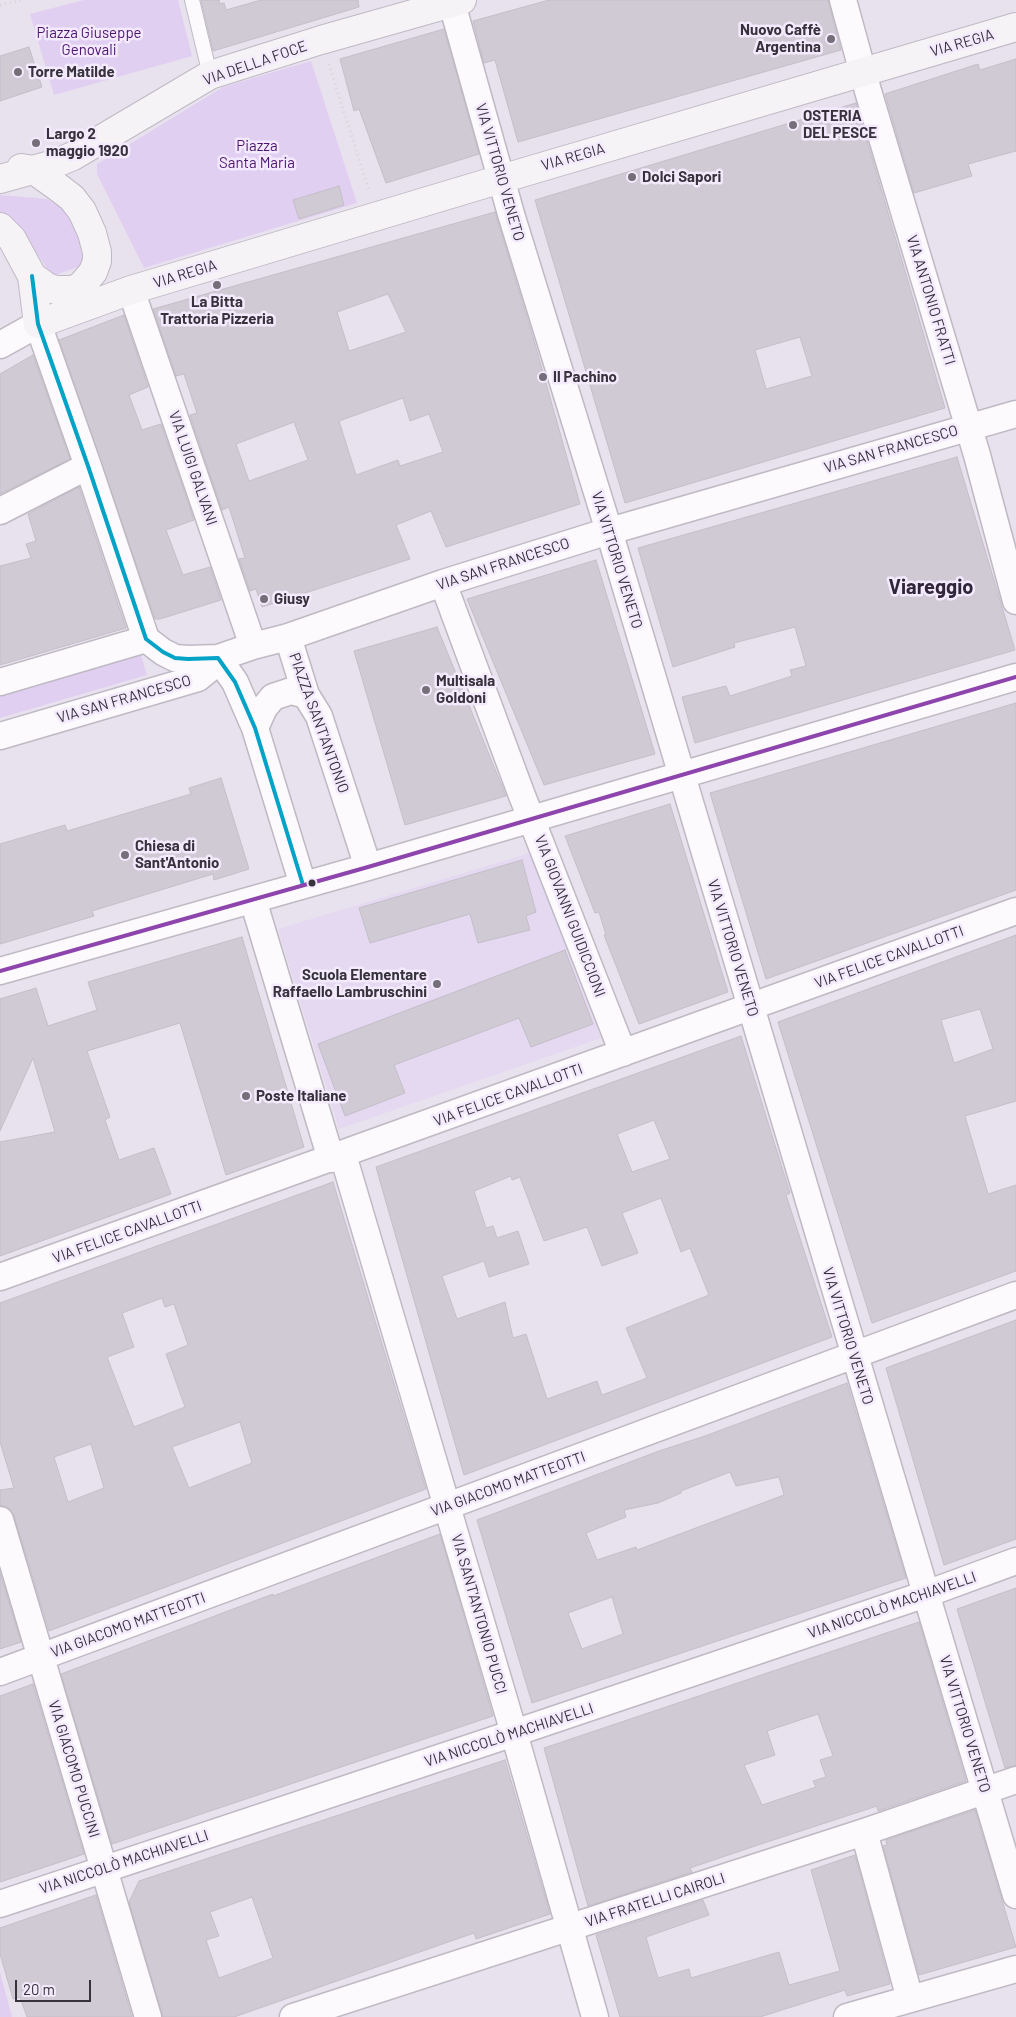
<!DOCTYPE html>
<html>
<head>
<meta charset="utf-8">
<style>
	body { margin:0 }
	#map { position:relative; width:1016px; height:2017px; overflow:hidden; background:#e8e1ee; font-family:Barlow,sans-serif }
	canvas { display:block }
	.scale { position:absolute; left:15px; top:1980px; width:76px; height:22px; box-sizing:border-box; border:2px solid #37323b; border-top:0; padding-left:6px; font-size:15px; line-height:18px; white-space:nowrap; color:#37323b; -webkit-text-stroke:4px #f4eafe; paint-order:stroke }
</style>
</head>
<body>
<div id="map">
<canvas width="1016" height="2017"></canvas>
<div class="scale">20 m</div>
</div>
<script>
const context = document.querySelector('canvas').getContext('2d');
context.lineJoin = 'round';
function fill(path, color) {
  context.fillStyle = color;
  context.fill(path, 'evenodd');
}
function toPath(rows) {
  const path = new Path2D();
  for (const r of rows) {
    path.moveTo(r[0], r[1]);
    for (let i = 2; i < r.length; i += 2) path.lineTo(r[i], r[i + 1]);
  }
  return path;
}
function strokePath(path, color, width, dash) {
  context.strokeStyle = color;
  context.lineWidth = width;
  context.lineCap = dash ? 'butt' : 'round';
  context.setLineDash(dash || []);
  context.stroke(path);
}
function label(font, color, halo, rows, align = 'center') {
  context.font = font + ' Barlow,sans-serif';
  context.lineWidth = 5;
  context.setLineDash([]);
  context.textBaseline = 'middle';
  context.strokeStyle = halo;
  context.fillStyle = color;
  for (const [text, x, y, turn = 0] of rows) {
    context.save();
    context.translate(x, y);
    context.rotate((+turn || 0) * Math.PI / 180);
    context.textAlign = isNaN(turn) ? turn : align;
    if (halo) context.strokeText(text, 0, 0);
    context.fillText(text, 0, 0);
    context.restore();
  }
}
fill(toPath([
	[530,853,601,1038,339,1129,278,929]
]), '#e5d9f1');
fill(toPath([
	[84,0,178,0,192,56,54,95,30,14],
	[311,61,357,203,144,268,97,174,97,164,223,87],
	[0,195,47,199,60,206,70,219,79,239,84,265,52,276,18,225,0,212],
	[140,652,147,675,0,718,0,694],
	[0,1972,12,2017,0,2017]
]), '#e1cff2');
const building = toPath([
	[201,0,219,0,220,4,224,3,226,10,261,0,358,0,359,7,213,51,201,0],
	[549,0,828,0,841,50,518,142,495,60,484,63,473,21,549,0],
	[444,29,479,154,386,183,359,109,354,111,340,59,444,29],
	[29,47,42,87,0,101,0,56,29,47],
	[1016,59,1016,151,968,164,972,176,914,193,885,94,978,64,980,70,1016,59],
	[856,103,945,408,625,503,535,200,856,103],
	[800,337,812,376,766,389,755,350,800,337],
	[339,186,344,205,299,219,293,200,339,186],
	[495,212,533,337,580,504,446,547,431,511,396,525,410,559,262,607,256,589,250,591,239,559,245,558,229,507,222,510,190,415,197,413,184,374,176,376,153,309,495,212],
	[388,294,406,332,349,351,337,312,388,294],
	[403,398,410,421,429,414,443,452,400,466,398,460,356,475,339,421,403,398],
	[294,422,308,460,249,481,236,444,294,422],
	[124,315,148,387,129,395,142,430,161,424,194,520,166,530,183,575,210,567,221,600,160,619,155,619,59,340,124,315],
	[33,355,70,459,0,494,0,374,33,355],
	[957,457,1015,650,695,743,682,697,726,686,730,696,792,676,790,670,806,666,795,627,734,643,735,647,673,667,638,548,957,457],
	[79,487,126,628,0,665,0,566,31,558,26,544,36,541,28,514,79,487],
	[596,560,655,754,544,785,467,599,596,560],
	[437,627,506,796,405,825,354,651,437,627],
	[1016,703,1016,890,766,979,710,793,1016,703],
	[221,778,249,869,214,880,213,874,92,911,94,916,0,944,0,844,65,825,67,831,191,794,189,788,221,778],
	[670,804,728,992,639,1024,604,935,606,935,599,912,595,913,565,836,670,804],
	[522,860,536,912,526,916,530,930,478,943,470,914,370,943,359,908,522,860],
	[1016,935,1016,1101,965,1116,988,1194,1016,1185,1016,1271,872,1323,778,1022,1016,935],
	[980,1009,993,1049,954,1063,941,1020,980,1009],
	[242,937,304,1147,226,1175,180,1023,87,1051,110,1117,105,1120,119,1160,154,1148,171,1194,0,1256,0,1142,55,1132,33,1058,0,1131,0,999,36,988,48,1026,97,1010,88,982,242,937],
	[565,950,593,1024,531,1047,519,1018,394,1065,405,1093,345,1116,318,1044,565,950],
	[741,1036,790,1193,786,1195,832,1337,464,1475,376,1167,741,1036],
	[654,1120,670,1159,632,1172,617,1134,654,1120],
	[511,1176,512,1180,520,1177,544,1241,587,1227,602,1266,638,1253,622,1213,661,1198,681,1252,690,1248,709,1295,626,1328,647,1378,602,1395,597,1381,547,1399,526,1334,513,1338,505,1302,457,1319,442,1276,484,1261,489,1277,529,1264,518,1231,497,1238,493,1226,486,1228,474,1191,511,1176],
	[333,1182,426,1489,49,1631,14,1516,10,1509,0,1505,0,1490,14,1488,0,1442,0,1303,333,1182],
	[162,1298,165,1307,174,1304,188,1345,166,1354,185,1407,134,1427,107,1357,134,1347,122,1313,162,1298],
	[240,1422,252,1463,189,1488,172,1447,240,1422],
	[91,1444,104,1488,68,1502,54,1457,91,1444],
	[1016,1320,1016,1539,944,1565,886,1368,1016,1320],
	[847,1383,906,1578,532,1703,477,1520,659,1451,705,1436,847,1383],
	[730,1472,736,1486,779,1477,784,1495,637,1550,636,1547,597,1560,586,1533,626,1517,624,1510,658,1503,681,1493,681,1491,730,1472],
	[612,1597,623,1634,582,1649,568,1613,612,1597],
	[440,1534,493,1716,112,1844,61,1674,273,1594,273,1596,440,1534],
	[0,1573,21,1642,0,1649,0,1573],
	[1016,1588,1016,1765,1005,1768,957,1609,1016,1588],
	[919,1622,966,1781,878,1811,877,1806,758,1845,690,1868,692,1872,588,1906,544,1748,919,1622],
	[818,1714,833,1756,820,1760,826,1777,813,1781,816,1787,762,1805,744,1765,775,1755,767,1731,818,1714],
	[33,1684,84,1854,0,1882,0,1696,33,1684],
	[505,1760,550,1914,476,1939,474,1933,234,2017,163,2017,129,1902,139,1881,505,1760],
	[252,1897,273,1958,219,1978,206,1940,219,1936,210,1912,252,1897],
	[975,1810,1016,1947,919,1975,883,1846,887,1845,886,1840,975,1810],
	[855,1855,890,1984,847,1996,845,1990,760,2017,620,2017,596,1935,703,1900,709,1915,646,1937,658,1978,689,1969,691,1978,779,1952,789,1985,840,1971,811,1870,855,1855],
	[96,1895,132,2017,27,2017,20,1997,13,1999,0,1954,0,1928,96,1895]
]);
fill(building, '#cfcad4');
strokePath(building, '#c4bec9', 1);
const lane = toPath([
	[192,0,210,75]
]);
const street = toPath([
	[451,0,511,214,609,531,1016,1895],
	[843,0,868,91,977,455,1016,601],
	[131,290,253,646],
	[0,345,38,324,88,466,146,639,163,652,175,658,188,659,218,658,235,682,255,728,303,885],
	[0,511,88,466],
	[443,583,521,793,623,1053],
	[288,637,306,695,319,716,368,867],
	[0,682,146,639],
	[255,728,264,708,273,697,291,691,306,695],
	[0,736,198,678,209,669,218,658,253,646,288,637,443,583,596,535,1016,414],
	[253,900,331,1159],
	[0,971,368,867,1016,677],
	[343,1155,514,1733,595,2017],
	[0,1277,1016,911],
	[0,1520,148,2017],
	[0,1672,1016,1295],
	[864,1832,910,1999],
	[0,1904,514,1733,926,1594,1016,1561],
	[293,2017,864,1832,1016,1780],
	[847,2017,1016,1969]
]);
const secondary = toPath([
	[0,179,54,164,73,156,210,75,321,40,462,0],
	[0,227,12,239,32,276,47,287,56,290,74,290,82,285,93,272,97,261,97,252,92,233,82,211,72,198,59,188,34,170,21,168],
	[32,276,38,324,131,290,501,179,1016,27]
]);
strokePath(lane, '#bfb9c4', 16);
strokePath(street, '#bfb9c4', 29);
strokePath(secondary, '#bfb9c4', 30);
strokePath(toPath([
	[0,5,22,0],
	[329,64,369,191]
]), '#d6d3d8', 3, [1, 4]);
strokePath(lane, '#fcfafc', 14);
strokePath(street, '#fcfafc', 26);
strokePath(secondary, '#f6f3f7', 28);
strokePath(toPath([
	[32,276,38,324,88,466,146,639,163,652,175,658,188,659,218,658,235,682,255,728,303,885]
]), '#03a3c7', 4);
strokePath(toPath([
	[0,971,368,867,1016,677]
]), '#8e44ad', 4);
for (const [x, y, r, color] of [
	[831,39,5,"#756f7a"],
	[18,72,5,"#756f7a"],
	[793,125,5,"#756f7a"],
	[36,143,5,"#756f7a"],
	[632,177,5,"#756f7a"],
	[217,285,5,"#756f7a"],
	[543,377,5,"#756f7a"],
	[264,599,5,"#756f7a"],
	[426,690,5,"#756f7a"],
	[125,855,5,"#756f7a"],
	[312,883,4.5,"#37323b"],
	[437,984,5,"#756f7a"],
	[246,1096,5,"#756f7a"]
]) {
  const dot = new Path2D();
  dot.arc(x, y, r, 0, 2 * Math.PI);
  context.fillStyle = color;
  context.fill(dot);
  strokePath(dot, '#f4eafe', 2);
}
label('bold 15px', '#37323b', '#f4eafe', [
	["Nuovo Caffè",821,30,"right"],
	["Argentina",821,47,"right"],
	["Torre Matilde",28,72],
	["OSTERIA",803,116],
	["DEL PESCE",803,133],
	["Largo 2",46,134],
	["maggio 1920",46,151],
	["Dolci Sapori",642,177],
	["La Bitta",217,302,"center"],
	["Trattoria Pizzeria",217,319,"center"],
	["Il Pachino",553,377],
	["Giusy",274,599],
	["Multisala",436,681],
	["Goldoni",436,698],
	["Chiesa di",135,846],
	["Sant'Antonio",135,863],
	["Scuola Elementare",427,975,"right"],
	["Raffaello Lambruschini",427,992,"right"],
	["Poste Italiane",256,1096]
], 'left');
label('15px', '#4e1472', '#f4eafe', [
	["Piazza Giuseppe",89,33],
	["Genovali",89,50],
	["Piazza",257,146],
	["Santa Maria",257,163]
]);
label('15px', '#37323b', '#f4eafe', [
	["VIA REGIA",962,43,-16],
	["VIA DELLA FOCE",255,63,-19],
	["VIA REGIA",573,157,-16],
	["VIA VITTORIO VENETO",500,172,74],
	["VIA REGIA",185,274,-17],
	["VIA ANTONIO FRATTI",931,300,73],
	["VIA SAN FRANCESCO",891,449,-16],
	["VIA LUIGI GALVANI",193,468,71],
	["VIA VITTORIO VENETO",617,560,73],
	["VIA SAN FRANCESCO",503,564,-18],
	["VIA SAN FRANCESCO",124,699,-16],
	["PIAZZA SANT'ANTONIO",319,723,70],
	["VIA GIOVANNI GUIDICCIONI",570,916,69],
	["VIA VITTORIO VENETO",733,948,73],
	["VIA FELICE CAVALLOTTI",889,957,-20],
	["VIA FELICE CAVALLOTTI",508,1095,-20],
	["VIA FELICE CAVALLOTTI",127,1232,-20],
	["VIA VITTORIO VENETO",848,1336,73],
	["VIA GIACOMO MATTEOTTI",508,1484,-20],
	["VIA NICCOLÒ MACHIAVELLI",892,1605,-19],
	["VIA SANT'ANTONIO PUCCI",479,1614,74],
	["VIA GIACOMO MATTEOTTI",128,1625,-20],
	["VIA VITTORIO VENETO",965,1724,73],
	["VIA NICCOLÒ MACHIAVELLI",509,1735,-18],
	["VIA GIACOMO PUCCINI",74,1769,73],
	["VIA NICCOLÒ MACHIAVELLI",124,1862,-18],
	["VIA FRATELLI CAIROLI",655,1900,-18]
]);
label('bold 20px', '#302639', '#f4eafe', [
	["Viareggio",931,587]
]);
</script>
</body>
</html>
